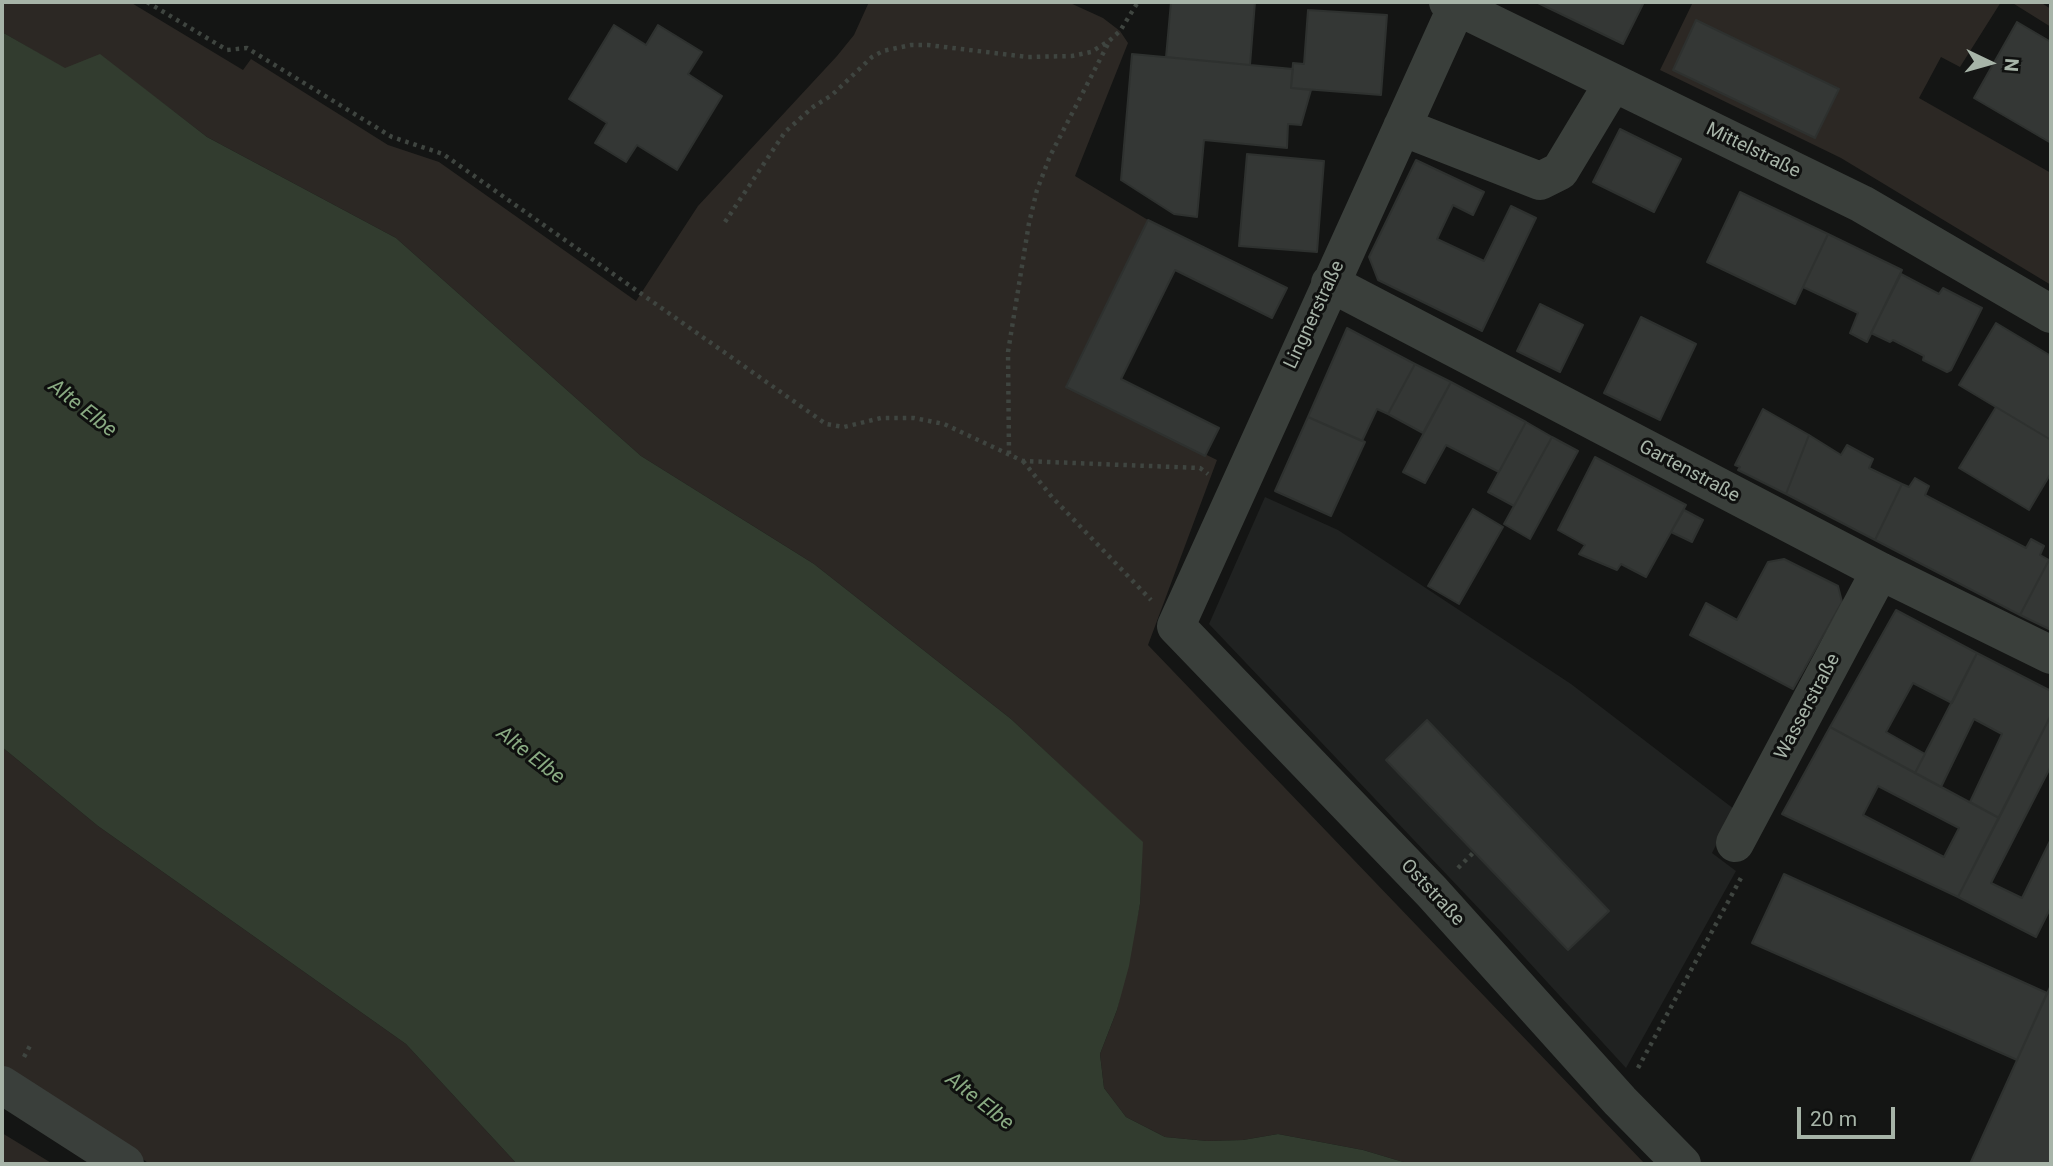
<!DOCTYPE html>
<html>
<head>
<meta charset="utf-8">
<style>
	body { margin:0 }
	#map { position:relative; width:2053px; height:1166px; overflow:hidden; background:#141514; font-family:Roboto,sans-serif }
	canvas { display:block }
	.frame { position:absolute; inset:0; border:4px solid #a7b4a8; pointer-events:none }
	.north { position:absolute; left:1955px; top:28px; width:70px; height:70px; -webkit-text-stroke:5px #0f100f; paint-order:stroke; rotate:95deg; font-size:19px; font-weight:700; line-height:28px; text-align:center; color:#a7b4a8 }
	.north::after { content:''; display:block; margin:auto; width:24px; height:32px; background:#a7b4a8; clip-path:polygon(50% 0,100% 100%,50% 72%,0 100%) }
	.scale { position:absolute; left:1797px; top:1107px; width:98px; height:32px; box-sizing:border-box; border:4px solid #a7b4a8; border-top:0; padding-left:9px; font-size:21px; line-height:24px; white-space:nowrap; color:#a7b4a8; -webkit-text-stroke:5px #0f100f; paint-order:stroke }
</style>
</head>
<body>
<div id="map">
<canvas width="2053" height="1166"></canvas>
<div class="frame"></div>
<div class="north">N</div>
<div class="scale">20 m</div>
</div>
<script>
const context = document.querySelector('canvas').getContext('2d');
context.lineJoin = 'round';
function fill(path, color) {
  context.fillStyle = color;
  context.fill(path, 'evenodd');
}
function toPath(rows) {
  const path = new Path2D();
  for (const r of rows) {
    path.moveTo(r[0], r[1]);
    for (let i = 2; i < r.length; i += 2) path.lineTo(r[i], r[i + 1]);
  }
  return path;
}
function strokePath(path, color, width, dash) {
  context.strokeStyle = color;
  context.lineWidth = width;
  context.lineCap = dash ? 'butt' : 'round';
  context.setLineDash(dash || []);
  context.stroke(path);
}
function label(font, color, halo, rows, align = 'center') {
  context.font = font + ' Roboto,sans-serif';
  context.lineWidth = 6;
  context.setLineDash([]);
  context.textBaseline = 'middle';
  context.strokeStyle = halo;
  context.fillStyle = color;
  for (const [text, x, y, turn = 0] of rows) {
    context.save();
    context.translate(x, y);
    context.rotate((+turn || 0) * Math.PI / 180);
    context.textAlign = isNaN(turn) ? turn : align;
    if (halo) context.strokeText(text, 0, 0);
    context.fillText(text, 0, 0);
    context.restore();
  }
}
fill(toPath([
	[1265,497,1338,530,1571,684,1734,809,1712,853,1736,871,1626,1068,1504,935,1209,624]
]), '#202221');
fill(toPath([
	[2,2,130,2,243,70,251,59,388,145,439,162,636,301,698,206,837,56,854,35,869,2,1068,2,1103,18,1120,31,1128,43,1075,176,1148,220,1066,386,1217,460,1148,645,1645,1164,1410,1164,1363,1150,1278,1134,1243,1140,1207,1141,1165,1137,1126,1117,1104,1088,1100,1054,1117,1010,1140,904,1142,842,1011,719,814,564,641,456,396,238,207,137,100,55,65,69,2,32],
	[1693,2,2001,2,1960,67,1941,57,1919,98,2051,173,2051,285,1841,158,1660,70],
	[1697,21,1838,88,1815,138,1673,70],
	[2011,2,2040,2,2051,9,2051,27],
	[2,747,98,826,406,1044,517,1164,150,1164,2,1070],
	[2,1133,53,1164,2,1164]
]), '#2c2824');
fill(toPath([
	[2,32,65,68,100,54,207,137,396,238,641,456,814,564,1011,719,1143,842,1140,904,1129,966,1117,1010,1100,1054,1104,1088,1126,1117,1165,1137,1207,1141,1243,1140,1278,1134,1363,1150,1410,1164,517,1164,406,1044,98,826,2,747]
]), '#323c2f');
const building = toPath([
	[1171,2,1255,2,1250,65,1166,57,1171,2],
	[1536,2,1644,2,1623,44,1536,2],
	[1308,10,1387,15,1381,95,1291,88,1293,63,1304,64,1308,10],
	[1696,20,1839,89,1815,138,1673,70,1696,20],
	[2017,22,2051,42,2051,143,1974,98,2017,22],
	[614,25,646,45,658,25,702,52,688,74,722,96,677,170,637,145,626,162,595,143,607,123,569,99,614,25],
	[1132,54,1293,69,1291,88,1311,90,1301,125,1288,124,1287,148,1204,140,1197,217,1174,214,1121,180,1132,54],
	[1620,129,1681,159,1654,212,1593,182,1620,129],
	[1247,154,1324,161,1317,252,1239,246,1247,154],
	[1416,160,1484,192,1473,215,1453,205,1437,239,1484,261,1511,206,1536,218,1482,331,1378,280,1369,257,1416,160],
	[1740,192,1828,234,1795,304,1707,262,1740,192],
	[1148,220,1287,288,1272,318,1175,270,1121,379,1219,428,1205,456,1066,387,1148,220],
	[1828,234,1902,270,1867,342,1850,333,1858,313,1803,287,1828,234],
	[1901,274,1939,294,1943,288,1982,308,1951,370,1947,372,1923,360,1924,356,1893,340,1890,342,1871,333,1901,274],
	[1540,304,1583,325,1560,372,1517,351,1540,304],
	[1641,317,1696,344,1660,420,1604,393,1641,317],
	[1996,323,2051,356,2051,440,1959,385,1996,323],
	[1347,328,1415,364,1388,414,1377,409,1362,441,1308,417,1347,328],
	[1415,364,1451,382,1423,433,1388,414,1415,364],
	[1451,382,1526,422,1499,472,1446,445,1425,483,1403,472,1451,382],
	[1996,407,2051,440,2051,473,2029,510,1959,468,1996,407],
	[1763,409,1809,435,1786,494,1738,470,1740,467,1735,465,1763,409],
	[1308,417,1365,442,1331,516,1275,491,1308,417],
	[1526,422,1552,437,1514,506,1488,492,1526,422],
	[1809,435,1841,455,1847,445,1873,459,1869,468,1902,484,1875,540,1786,494,1809,435],
	[1552,437,1578,451,1530,539,1504,524,1552,437],
	[1595,457,1686,505,1646,577,1621,564,1617,570,1579,554,1585,545,1558,530,1595,457],
	[1915,478,1929,486,1925,495,2026,548,2031,539,2044,546,2040,555,2049,560,2020,615,1875,540,1902,484,1909,487,1915,478],
	[1473,509,1503,527,1459,604,1428,586,1473,509],
	[1684,510,1703,520,1692,542,1671,532,1684,510],
	[1784,559,1838,586,1842,602,1793,689,1690,635,1706,603,1737,620,1768,562,1784,559],
	[2049,560,2051,561,2051,630,2020,615,2049,560],
	[1896,610,1977,653,1952,703,1913,683,1886,732,1925,754,1915,773,1830,727,1896,610],
	[1977,653,2051,691,2051,715,1999,818,1970,802,2002,734,1974,719,1941,787,1915,773,1977,653],
	[2051,715,2051,766,1991,883,2022,898,2051,839,2051,907,2036,937,1958,897,2051,715],
	[1427,720,1609,911,1568,950,1386,760,1427,720],
	[1830,727,1999,818,1958,897,1782,814,1830,727],
	[1878,786,1959,828,1944,857,1863,815,1878,786],
	[1784,874,2047,993,2017,1060,1752,943,1784,874],
	[2051,985,2051,1164,1970,1164,2051,985]
]);
fill(building, '#343735');
strokePath(building, '#2e312f', 2);
strokePath(toPath([
	[147,2,227,50,247,48,392,137,443,154,826,424,844,427,881,418,914,418,944,424,1023,461,1200,468,1208,474],
	[725,222,785,132,813,107,832,95,872,57,883,51,911,45,928,45,1028,57,1072,56,1091,52,1109,41,1120,31,1138,2],
	[1009,454,1008,352,1029,223,1037,190,1050,156,1109,42],
	[1023,461,1052,497,1151,600],
	[1458,868,1474,852],
	[24,1057,32,1042],
	[1638,1068,1742,876]
]), '#3f4540', 4.5, [3.5, 5]);
strokePath(toPath([
	[1448,2,1862,204,2051,314],
	[1457,6,1176,626,1432,892,1620,1101,1682,1164],
	[1402,127,1540,181,1560,171,1613,83],
	[1330,283,1880,571,2051,655],
	[1735,843,1880,571],
	[2,1085,125,1164]
]), '#3a3f3b', 38);
label('19px', '#a7b4a8', '#0f100f', [
	["Mittelstraße",1753,151,26],
	["Lingnerstraße",1315,315,-65],
	["Gartenstraße",1689,472,28],
	["Wasserstraße",1808,707,-62],
	["Oststraße",1432,893,47]
]);
label('italic 21px', '#89aa82', '#0f100f', [
	["Alte Elbe",82,409,38],
	["Alte Elbe",530,756,38],
	["Alte Elbe",979,1102,38]
]);
</script>
</body>
</html>
